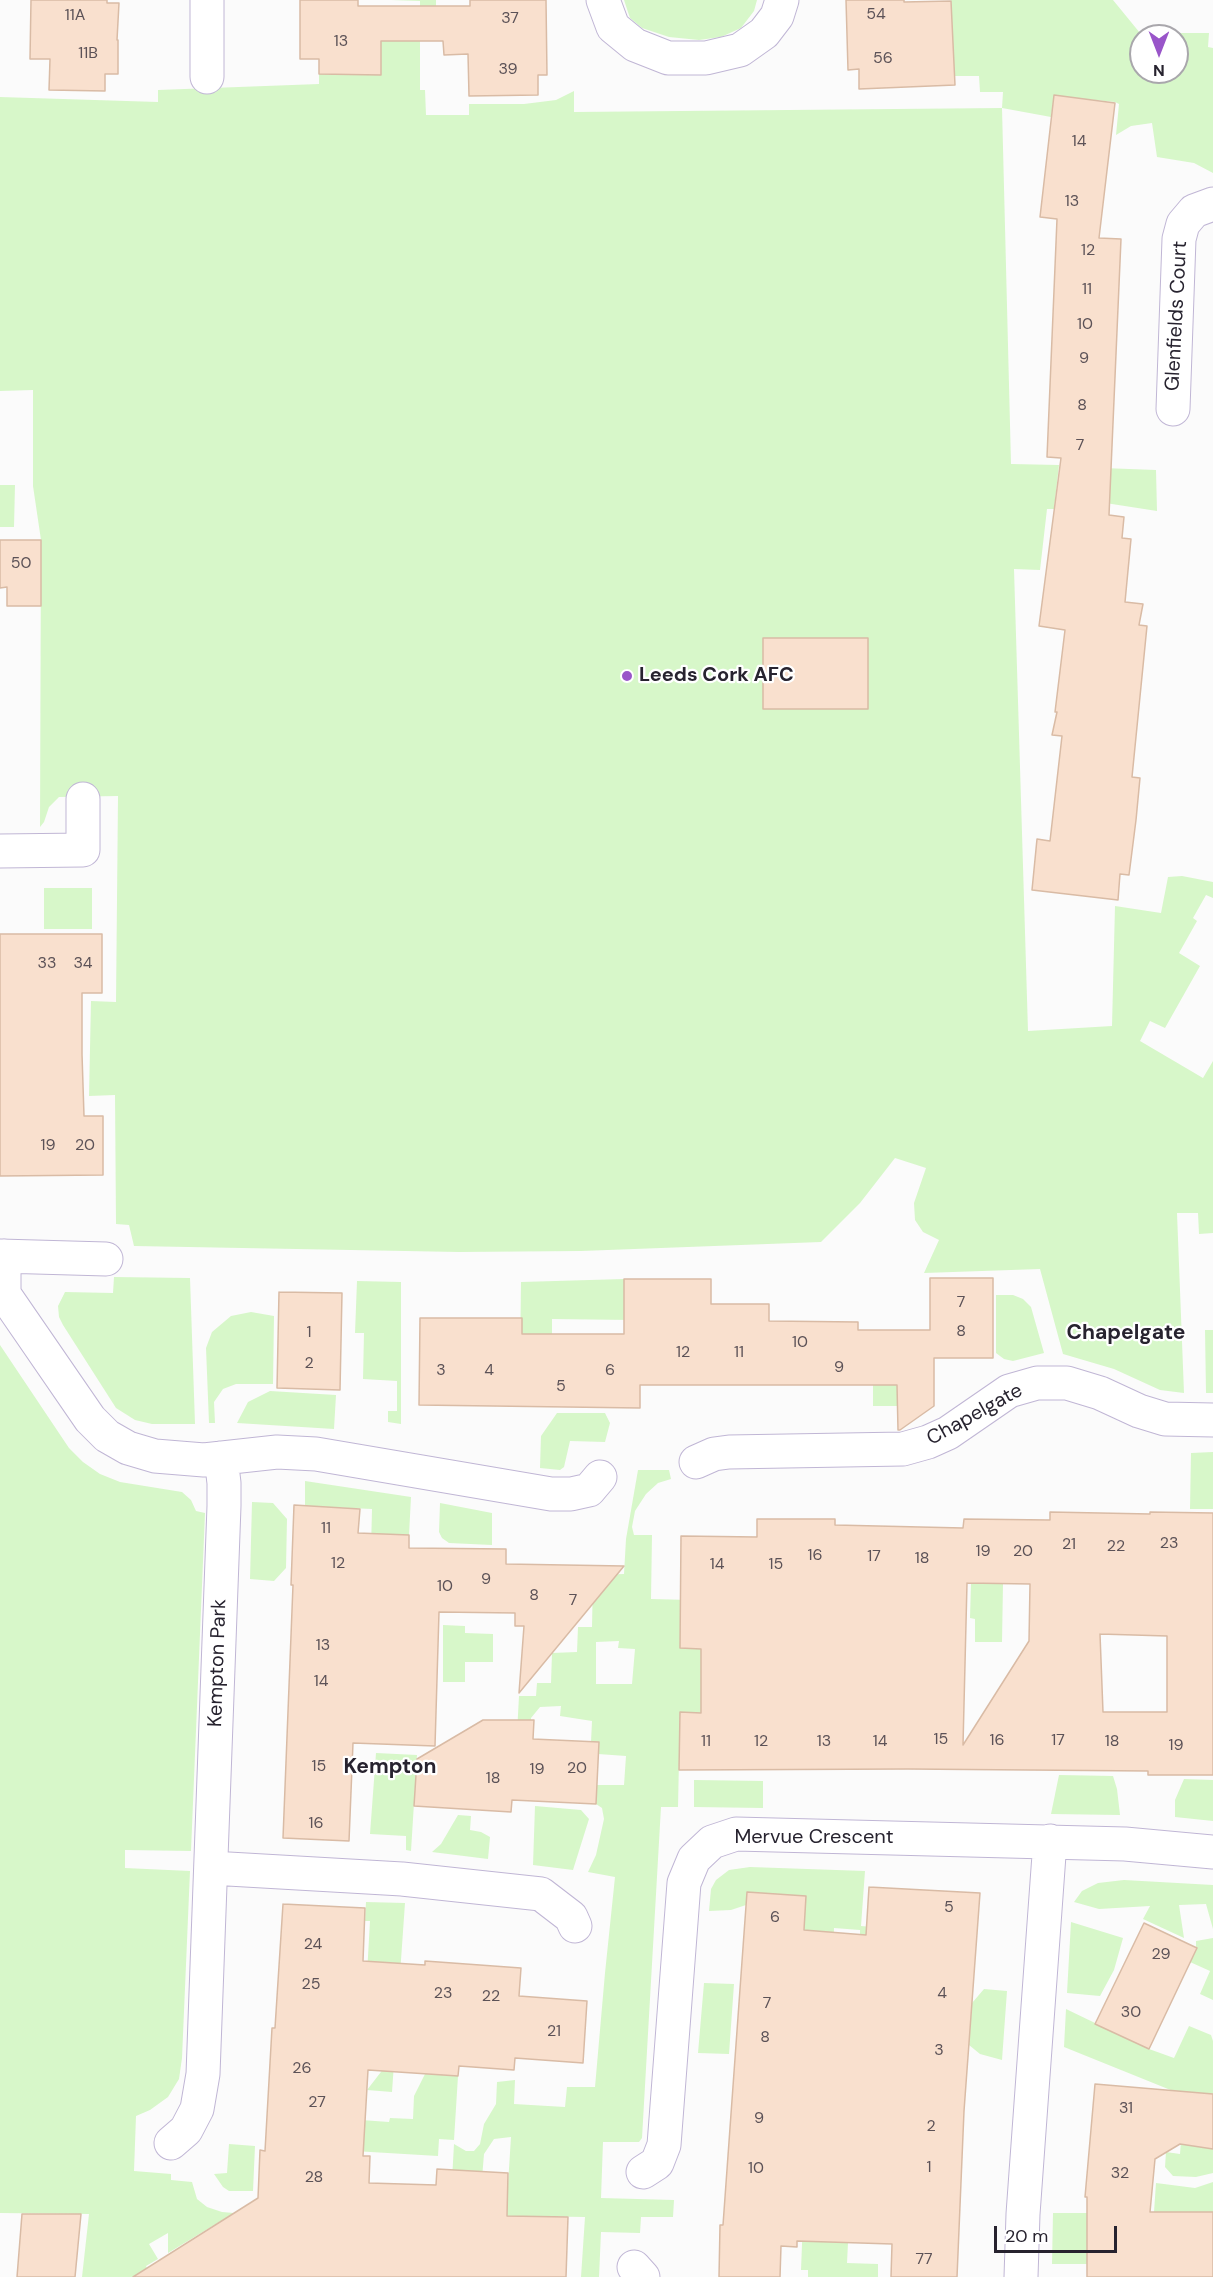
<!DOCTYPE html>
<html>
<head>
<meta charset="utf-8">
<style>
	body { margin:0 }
	#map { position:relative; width:1213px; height:2277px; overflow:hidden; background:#fbfbfb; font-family:"DM Sans",sans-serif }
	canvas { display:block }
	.north { position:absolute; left:1129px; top:24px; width:60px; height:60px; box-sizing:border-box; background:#fff; border:2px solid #a9a7ac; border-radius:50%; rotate:180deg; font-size:16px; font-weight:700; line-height:24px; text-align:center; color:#27232f }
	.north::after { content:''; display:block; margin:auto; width:21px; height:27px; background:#9955c9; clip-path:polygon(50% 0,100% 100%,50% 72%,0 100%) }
	.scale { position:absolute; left:994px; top:2226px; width:123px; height:27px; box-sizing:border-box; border:3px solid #27232f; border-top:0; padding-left:8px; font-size:18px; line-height:21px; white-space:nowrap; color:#27232f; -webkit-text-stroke:4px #fff; paint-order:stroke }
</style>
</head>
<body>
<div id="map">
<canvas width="1213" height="2277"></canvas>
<div class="north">N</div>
<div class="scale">20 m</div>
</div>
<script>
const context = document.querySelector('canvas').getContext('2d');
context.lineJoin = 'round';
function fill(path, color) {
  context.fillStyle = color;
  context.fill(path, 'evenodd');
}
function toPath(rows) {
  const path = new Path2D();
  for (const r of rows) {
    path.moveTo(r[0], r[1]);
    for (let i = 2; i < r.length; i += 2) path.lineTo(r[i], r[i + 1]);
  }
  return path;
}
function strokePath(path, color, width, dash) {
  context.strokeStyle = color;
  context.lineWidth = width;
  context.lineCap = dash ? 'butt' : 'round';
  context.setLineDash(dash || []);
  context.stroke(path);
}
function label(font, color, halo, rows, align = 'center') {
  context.font = font + ' "DM Sans",sans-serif';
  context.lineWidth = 4.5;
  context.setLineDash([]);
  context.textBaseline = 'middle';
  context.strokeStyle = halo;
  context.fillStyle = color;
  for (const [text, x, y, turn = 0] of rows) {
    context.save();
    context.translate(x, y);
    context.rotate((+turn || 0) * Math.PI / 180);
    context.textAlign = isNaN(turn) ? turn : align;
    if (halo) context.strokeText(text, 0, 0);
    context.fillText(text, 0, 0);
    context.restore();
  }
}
fill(toPath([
	[391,0,436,0,436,41,420,41,420,90,425,90,426,115,469,115,469,104,524,104,556,100,574,91,574,112,1002,108,1003,92,980,92,979,76,952,76,951,0,1113,0,1140,33,1209,33,1208,47,1213,48,1213,173,1194,163,1157,157,1152,123,1131,126,1116,135,1119,104,1115,102,1054,96,1051,117,1002,108,1011,464,1059,465,1054,509,1047,509,1040,570,1014,569,1028,1031,1112,1026,1115,906,1161,913,1168,877,1182,876,1213,882,1213,898,1206,895,1193,918,1197,921,1179,953,1200,966,1165,1028,1150,1021,1140,1041,1203,1078,1213,1061,1213,1233,1199,1234,1198,1213,1177,1213,1184,1393,1160,1390,1114,1369,1063,1354,1040,1269,924,1273,939,1240,923,1232,915,1220,914,1203,926,1168,895,1158,860,1203,821,1242,581,1251,459,1252,134,1246,129,1225,116,1224,115,1095,89,1096,91,1001,116,1002,118,796,59,797,49,807,44,822,40,827,41,540,33,486,33,390,0,391,0,97,158,102,158,90,319,84,319,74,381,75,381,33,420,41,420,1],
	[1141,36,1177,36,1177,72,1141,72],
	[624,0,757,0,754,11,741,28,721,37,699,40,669,37,642,28,630,18],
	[1076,467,1156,470,1157,511,1099,502],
	[0,485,15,485,14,527,0,527],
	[44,888,92,888,92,929,44,929],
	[114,1277,190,1278,195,1424,152,1424,135,1420,116,1408,63,1325,59,1317,58,1306,65,1292,113,1293],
	[624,1279,624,1306,649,1306,632,1320,552,1319,552,1334,544,1334,543,1366,520,1366,521,1282],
	[357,1281,401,1282,401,1424,388,1422,388,1411,397,1411,397,1381,363,1379,364,1333,355,1333],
	[996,1295,1013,1295,1023,1299,1031,1307,1044,1353,1013,1361,1004,1359,996,1353],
	[251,1312,274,1316,273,1384,236,1384,223,1389,214,1402,215,1423,209,1423,206,1348,212,1332,231,1316],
	[1205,1330,1213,1330,1213,1393,1206,1393],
	[906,1337,898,1406,873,1406,873,1338],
	[0,1345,69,1448,83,1462,100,1474,120,1482,182,1492,191,1500,196,1511,205,1513,191,1851,125,1850,125,1868,190,1871,182,2058,179,2079,168,2097,150,2110,136,2116,134,2171,171,2174,171,2180,192,2182,197,2199,207,2207,222,2212,234,2213,168,2253,168,2233,149,2244,158,2259,146,2266,151,2277,82,2277,89,2214,0,2213],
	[270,1391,336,1395,334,1429,237,1423,248,1402],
	[557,1413,605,1413,610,1423,605,1442,570,1441,564,1467,560,1470,540,1468,541,1436],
	[1213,1452,1213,1509,1190,1509,1191,1453],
	[638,1470,669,1470,671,1479,658,1483,646,1494,635,1511,632,1527,634,1535,652,1535,651,1599,691,1600,690,1620,742,1620,743,1584,846,1586,845,1628,836,1628,836,1642,845,1642,845,1645,834,1645,834,1664,851,1665,851,1694,793,1694,793,1676,815,1675,815,1646,793,1646,794,1620,770,1620,770,1646,765,1691,732,1692,732,1713,680,1713,678,1807,661,1807,642,2138,639,2142,603,2142,601,2198,674,2200,673,2217,641,2217,640,2233,601,2232,599,2277,581,2277,585,2217,519,2216,518,2256,489,2256,488,2277,479,2277,479,2234,514,2234,514,2216,506,2216,511,2137,494,2139,484,2154,479,2215,450,2215,454,2144,466,2151,474,2151,480,2144,484,2124,496,2104,497,2082,515,2080,514,2104,565,2107,567,2087,595,2087,605,1973,615,1877,588,1872,596,1855,604,1819,602,1808,596,1804,597,1785,624,1785,626,1756,598,1754,599,1743,591,1742,592,1721,560,1716,561,1706,540,1707,531,1718,531,1735,517,1733,519,1696,536,1696,537,1683,551,1683,552,1653,577,1652,578,1627,592,1627,593,1575,624,1574,626,1539],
	[619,1641,618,1648,635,1649,632,1684,596,1684,596,1642],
	[732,1647,732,1673,701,1673,701,1648],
	[305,1481,411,1497,409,1535,389,1534,371,1549,372,1509,305,1506],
	[252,1502,273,1503,287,1519,286,1568,274,1581,250,1579],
	[440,1503,492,1513,492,1545,449,1543,442,1538,439,1532],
	[971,1583,1003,1584,1002,1642,975,1642,975,1619,970,1618],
	[443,1625,465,1626,465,1633,493,1634,493,1662,465,1662,465,1682,443,1682],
	[376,1753,417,1755,411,1851,406,1850,406,1836,370,1834],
	[1059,1775,1113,1776,1117,1789,1120,1815,1051,1814],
	[1184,1779,1213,1780,1213,1821,1175,1817,1175,1800],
	[694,1780,763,1781,763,1808,694,1807],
	[535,1806,581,1810,589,1819,573,1870,533,1865],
	[458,1815,471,1816,470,1830,481,1832,490,1837,488,1859,432,1852,441,1844],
	[750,1867,865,1871,861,1926,899,1929,888,1936,862,1935,860,1934,860,1930,834,1928,833,1954,802,1960,806,1896,747,1892,746,1905,731,1910,709,1911,711,1889,716,1880,729,1870],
	[1124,1880,1213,1885,1213,1929,1206,1904,1179,1905,1184,1938,1143,1919,1150,1906,1099,1909,1074,1902,1082,1891,1098,1883],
	[366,1902,405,1903,397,2017,367,1974,370,1921,365,1921],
	[1071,1922,1123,1938,1114,1970,1100,1996,1067,1993],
	[1213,1938,1213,2000,1200,1994,1210,1971,1190,1962,1196,1948,1196,1941],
	[704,1983,734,1984,729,2054,698,2053],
	[984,1989,1007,1991,1002,2060,980,2054,969,2045,972,2003],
	[1066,2009,1149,2049,1174,2058,1189,2026,1211,2035,1213,2041,1213,2126,1178,2093,1064,2047],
	[396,2035,392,2092,367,2090,384,2068],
	[425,2074,458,2076,454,2140,439,2139,438,2156,337,2150,333,2118,389,2122,390,2118,413,2119,414,2096],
	[1182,2129,1213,2149,1213,2173,1196,2177,1173,2176,1165,2167,1166,2152,1180,2154],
	[229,2144,255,2146,253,2191,229,2191,223,2187,214,2174,227,2173],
	[1213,2182,1213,2212,1154,2212,1156,2183,1195,2188],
	[1053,2213,1087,2213,1148,2264,1052,2264],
	[803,2219,832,2242,848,2243,847,2263,878,2264,878,2277,808,2277,808,2270,801,2270]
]), '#d7f7c9');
const building = toPath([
	[31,0,107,0,107,3,119,3,117,40,118,40,118,74,105,74,105,91,49,90,50,59,30,59,31,0],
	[300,0,358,0,358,6,470,6,470,0,546,0,547,75,538,75,538,95,469,96,468,54,444,55,443,41,381,41,381,75,319,74,319,59,300,59,300,0],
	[846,0,904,0,904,2,951,1,955,85,859,89,859,69,848,70,846,0],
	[1054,95,1115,103,1099,238,1121,239,1109,515,1124,517,1122,538,1131,539,1125,602,1143,604,1139,625,1147,626,1132,777,1140,778,1136,820,1129,875,1120,874,1118,900,1032,890,1037,839,1050,841,1062,736,1052,735,1057,712,1055,712,1065,630,1039,626,1061,458,1047,457,1057,219,1040,217,1054,95],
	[0,540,41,540,41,606,7,606,7,587,0,588,0,540],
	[763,638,868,638,868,709,763,709,763,638],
	[0,934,102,934,102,993,82,993,82,1054,84,1116,103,1116,103,1175,0,1176,0,934],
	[930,1278,993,1278,993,1358,934,1358,934,1406,900,1430,898,1430,897,1385,640,1385,640,1408,419,1405,420,1318,522,1318,522,1334,624,1334,624,1279,711,1279,711,1304,769,1304,769,1321,858,1322,858,1330,930,1330,930,1278],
	[279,1292,342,1293,340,1390,277,1388,279,1292],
	[294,1505,360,1509,358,1533,409,1535,409,1548,506,1549,506,1564,624,1566,519,1693,524,1626,515,1626,515,1613,439,1612,435,1746,353,1743,349,1841,283,1838,293,1585,291,1585,294,1505],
	[1050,1512,1150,1514,1150,1512,1213,1513,1213,1775,1148,1775,1148,1771,908,1769,679,1770,680,1712,701,1713,701,1649,680,1648,681,1536,757,1537,757,1519,835,1519,835,1525,963,1528,964,1519,1050,1520,1050,1512],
	[967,1583,1030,1584,1029,1641,963,1745,967,1583],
	[1100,1634,1167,1636,1167,1712,1103,1712,1100,1634],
	[483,1720,534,1720,533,1739,599,1742,596,1804,512,1800,511,1812,414,1806,417,1759,483,1720],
	[869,1887,980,1893,964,2111,957,2277,891,2277,892,2244,797,2241,797,2247,781,2246,780,2277,719,2277,720,2225,723,2225,747,1892,806,1896,804,1930,866,1935,869,1887],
	[283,1904,365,1908,363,1961,425,1965,425,1961,521,1968,519,1996,587,2001,583,2063,515,2058,514,2070,459,2066,458,2076,368,2070,363,2156,370,2156,369,2183,436,2185,437,2169,508,2173,507,2216,568,2217,566,2277,133,2277,258,2198,260,2150,265,2151,272,2028,275,2028,283,1904],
	[1144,1923,1197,1948,1149,2049,1095,2024,1144,1923],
	[1095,2084,1213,2094,1213,2149,1180,2144,1155,2159,1150,2212,1213,2212,1213,2277,1087,2277,1087,2197,1085,2197,1095,2084],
	[22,2214,81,2214,75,2277,17,2277,22,2214]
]);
fill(building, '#f9e0ce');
strokePath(building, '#d9bba5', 1.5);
const minor = toPath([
	[207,0,207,77],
	[603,0,613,27,635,45,668,58,706,58,740,50,764,33,777,16,782,0],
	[1173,409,1179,239,1183,224,1194,211,1213,204],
	[0,851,83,850,83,799],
	[0,1256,106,1259],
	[4,1256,4,1294,90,1419,107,1436,128,1448,155,1456,204,1460,277,1452,316,1454,551,1494,571,1494,589,1490,600,1477],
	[696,1462,714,1454,729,1452,903,1449,928,1442,948,1433,1009,1391,1037,1383,1067,1383,1100,1393,1139,1411,1165,1419,1213,1420],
	[211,1868,402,1879,541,1894,571,1917,575,1926],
	[171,2143,186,2130,197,2109,203,2074,224,1506,224,1483,221,1458],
	[643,2172,657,2163,664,2145,684,1883,694,1859,712,1842,736,1834,1125,1844,1213,1852],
	[634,2267,643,2277],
	[1021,2277,1023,2214,1050,1841]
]);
strokePath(minor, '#c0b6d5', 35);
strokePath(minor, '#fff', 33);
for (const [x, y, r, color] of [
	[627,676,6,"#9955c9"]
]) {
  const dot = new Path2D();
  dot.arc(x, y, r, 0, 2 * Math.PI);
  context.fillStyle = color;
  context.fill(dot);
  strokePath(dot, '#fff', 2);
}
label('16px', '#5c5257', null, [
	["54",876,15],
	["11A",75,16],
	["37",510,19],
	["13",341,42],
	["11B",88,54],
	["56",883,59],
	["39",508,70],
	["14",1079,142],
	["13",1072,202],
	["12",1088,251],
	["11",1087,290],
	["10",1085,325],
	["9",1084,359],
	["8",1082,406],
	["7",1080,446],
	["50",21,564],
	["33",47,964],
	["34",83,964],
	["19",48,1146],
	["20",85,1146],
	["7",961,1303],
	["8",961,1332],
	["1",309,1333],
	["10",800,1343],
	["12",683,1353],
	["11",739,1353],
	["2",309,1364],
	["9",839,1368],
	["3",441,1371],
	["4",489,1371],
	["6",610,1371],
	["5",561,1387],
	["11",326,1529],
	["23",1169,1544],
	["21",1069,1545],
	["22",1116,1547],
	["19",983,1552],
	["20",1023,1552],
	["16",815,1556],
	["17",874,1557],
	["18",922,1559],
	["12",338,1564],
	["14",717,1565],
	["15",776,1565],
	["9",486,1580],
	["10",445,1587],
	["8",534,1596],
	["7",573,1601],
	["13",323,1646],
	["14",321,1682],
	["15",941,1740],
	["16",997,1741],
	["17",1058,1741],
	["11",706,1742],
	["12",761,1742],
	["13",824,1742],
	["14",880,1742],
	["18",1112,1742],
	["19",1176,1746],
	["15",319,1767],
	["20",577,1769],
	["19",537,1770],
	["18",493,1779],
	["16",316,1824],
	["5",949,1908],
	["6",775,1918],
	["24",313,1945],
	["29",1161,1955],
	["25",311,1985],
	["23",443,1994],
	["4",942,1994],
	["22",491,1997],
	["7",767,2004],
	["30",1131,2013],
	["21",554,2032],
	["8",765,2038],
	["3",939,2051],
	["26",302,2069],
	["27",317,2103],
	["31",1126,2109],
	["9",759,2119],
	["2",931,2127],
	["1",929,2168],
	["10",756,2169],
	["32",1120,2174],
	["28",314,2178],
	["77",924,2260]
]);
label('20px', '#27232f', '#fff', [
	["Glenfields Court",1177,316,-87],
	["Chapelgate",975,1415,-29],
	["Kempton Park",218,1663,-88],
	["Mervue Crescent",814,1838]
]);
label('bold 20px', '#27232f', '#fff', [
	["Leeds Cork AFC",639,676]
], 'left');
label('bold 21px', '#27232f', '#fff', [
	["Chapelgate",1126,1333],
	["Kempton",390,1767]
]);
</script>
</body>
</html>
